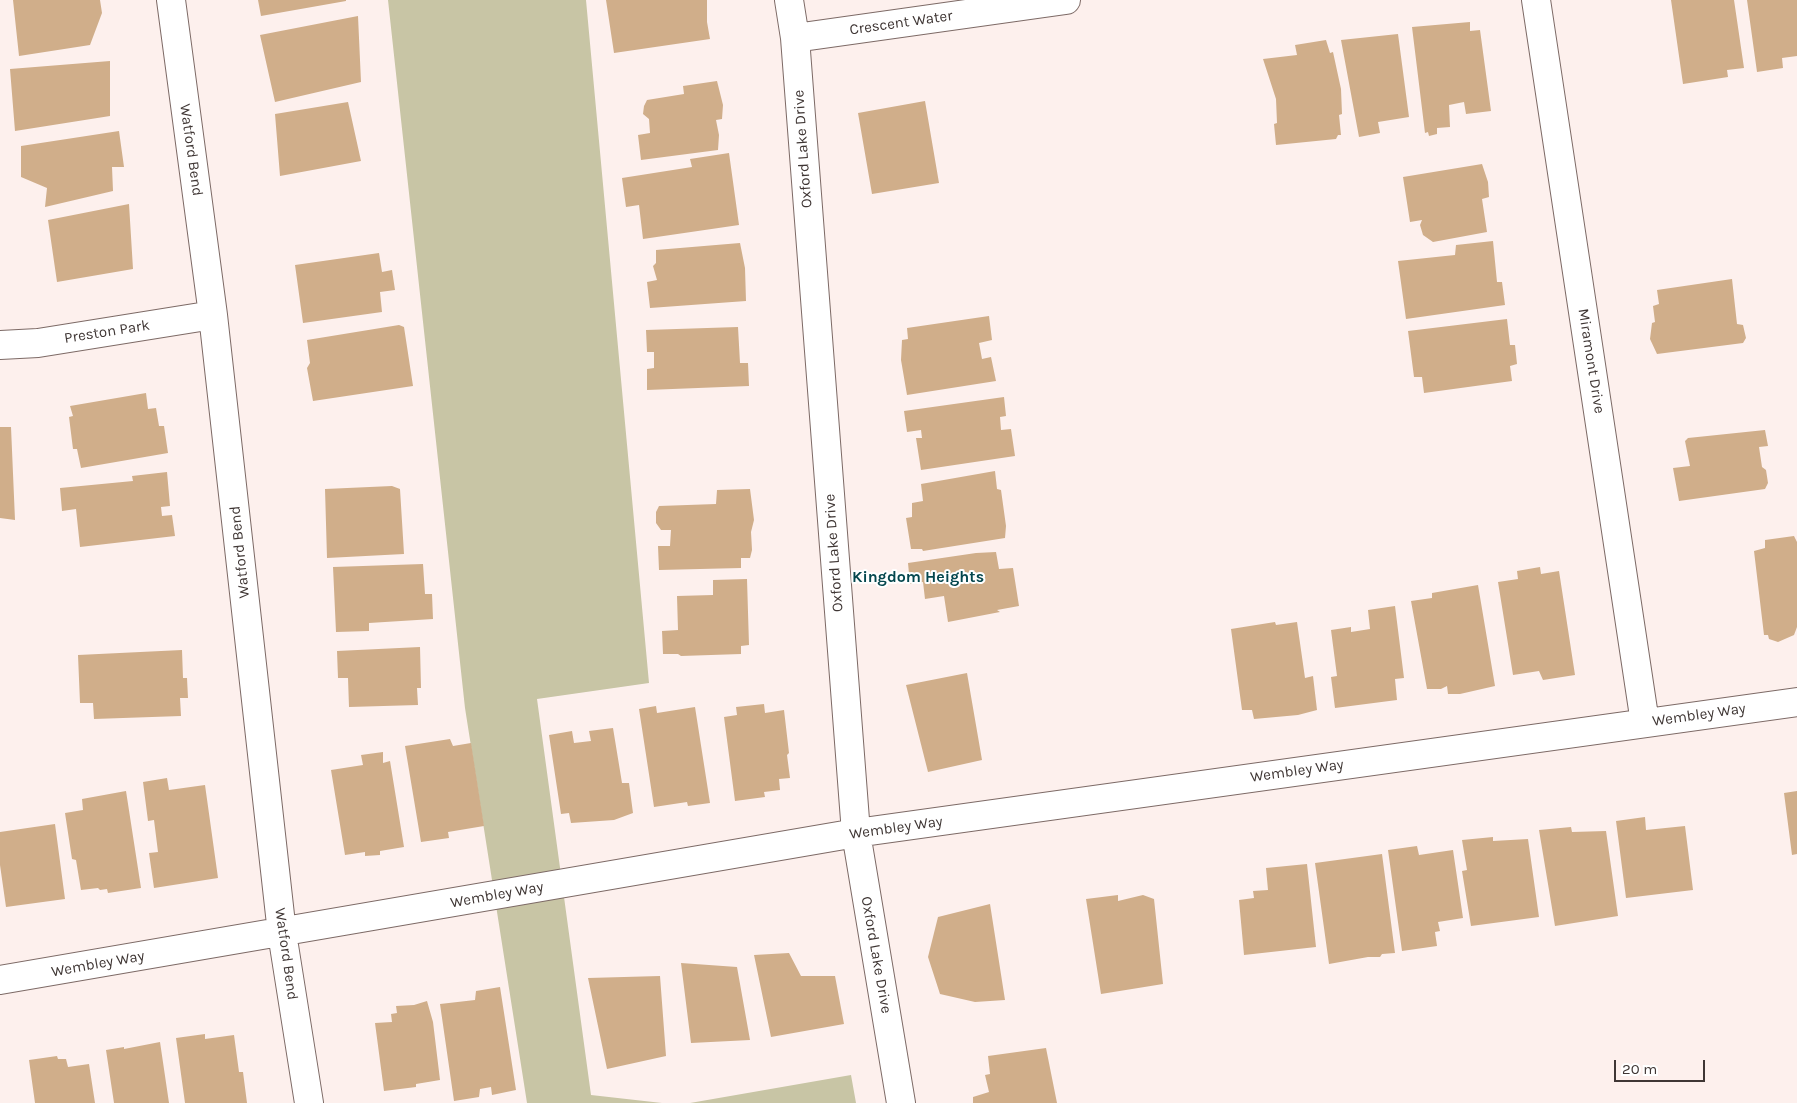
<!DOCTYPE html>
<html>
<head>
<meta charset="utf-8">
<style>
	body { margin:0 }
	#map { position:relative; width:1797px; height:1103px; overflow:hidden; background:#fdf0ed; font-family:Karla,sans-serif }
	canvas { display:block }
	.scale { position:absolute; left:1614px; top:1060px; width:91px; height:22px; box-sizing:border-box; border:2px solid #3f3634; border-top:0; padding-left:6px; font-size:15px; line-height:18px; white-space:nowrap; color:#3f3634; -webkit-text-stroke:4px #fff; paint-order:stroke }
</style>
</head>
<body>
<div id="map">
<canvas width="1797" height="1103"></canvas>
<div class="scale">20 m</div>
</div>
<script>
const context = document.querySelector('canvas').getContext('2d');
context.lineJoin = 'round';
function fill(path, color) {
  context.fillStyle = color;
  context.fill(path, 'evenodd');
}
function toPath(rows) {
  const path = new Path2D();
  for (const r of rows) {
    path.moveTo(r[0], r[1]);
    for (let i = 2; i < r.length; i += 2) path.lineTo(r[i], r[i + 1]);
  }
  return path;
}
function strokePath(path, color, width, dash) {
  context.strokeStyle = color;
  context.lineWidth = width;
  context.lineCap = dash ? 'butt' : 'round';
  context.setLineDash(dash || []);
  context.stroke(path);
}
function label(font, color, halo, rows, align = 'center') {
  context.font = font + ' Karla,sans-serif';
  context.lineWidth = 4;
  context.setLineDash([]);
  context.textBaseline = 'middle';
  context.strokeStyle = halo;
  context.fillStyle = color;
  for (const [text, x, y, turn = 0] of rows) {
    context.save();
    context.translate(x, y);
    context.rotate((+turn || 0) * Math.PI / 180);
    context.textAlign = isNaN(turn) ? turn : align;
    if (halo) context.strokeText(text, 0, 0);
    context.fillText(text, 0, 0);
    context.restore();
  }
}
fill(toPath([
	[388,0,586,0,649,683,537,699,591,1095,662,1103,527,1103,465,708],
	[851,1075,856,1103,690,1103]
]), '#c8c5a5');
fill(toPath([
	[13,0,100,0,102,13,90,45,19,56],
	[258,0,346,0,346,1,261,16],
	[606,0,707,0,707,22,710,39,614,53],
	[1671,0,1734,0,1744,68,1727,70,1728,77,1683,84],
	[1747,0,1797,0,1797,56,1782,58,1783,68,1757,72],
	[358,16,361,82,275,102,260,35],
	[1470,22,1470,31,1480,30,1491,111,1466,114,1464,102,1449,105,1450,127,1437,128,1437,134,1429,136,1428,132,1425,133,1412,27],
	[1398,34,1409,117,1378,122,1380,133,1359,137,1341,40],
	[1326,40,1330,53,1333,52,1341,89,1342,114,1339,115,1341,135,1338,135,1336,139,1276,145,1274,124,1277,123,1276,99,1263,59,1297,55,1295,45],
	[110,61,110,116,15,131,10,69],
	[717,81,723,105,722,119,716,120,719,135,718,150,641,160,638,135,650,133,649,119,643,114,644,106,647,100,684,94,683,86],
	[925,101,939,183,872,194,858,113],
	[348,102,361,161,280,176,275,114],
	[119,131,124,167,112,167,113,191,45,207,47,188,21,177,21,146],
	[729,153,739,225,643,239,639,205,626,207,622,178,692,167,690,159],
	[1482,164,1488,182,1489,197,1482,199,1487,232,1433,242,1423,235,1420,225,1422,220,1410,222,1403,177],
	[129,204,133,269,57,282,48,220],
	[1493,241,1497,282,1502,282,1505,305,1406,319,1398,261,1455,255,1456,245],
	[740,243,745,268,746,301,650,308,647,282,657,280,653,266,656,263,656,250],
	[379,253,382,272,392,270,395,290,380,292,382,312,303,323,295,265],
	[1732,279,1737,324,1743,325,1746,338,1743,343,1657,354,1650,339,1652,323,1655,322,1653,306,1659,304,1657,290],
	[989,316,992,340,979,343,982,359,991,357,996,381,907,395,901,360,902,340,908,339,907,328],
	[1507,319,1510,345,1515,345,1517,364,1510,366,1512,381,1424,393,1422,377,1414,377,1408,331],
	[399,325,404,327,413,386,313,401,307,368,310,363,307,340],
	[738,327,740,363,748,363,749,386,647,390,647,369,654,368,654,352,647,352,646,330],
	[146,393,148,409,156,408,159,426,164,426,168,453,81,468,77,449,73,449,69,417,73,416,70,406],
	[1004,397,1006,416,1000,417,1001,430,1011,429,1015,456,921,470,916,438,922,438,921,430,907,432,904,411],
	[0,427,11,427,15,520,0,518],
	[1765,430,1768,446,1759,447,1762,467,1766,470,1768,483,1765,489,1679,501,1673,468,1690,466,1685,441,1688,438],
	[995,471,997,489,1001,490,1006,526,1005,538,923,551,922,549,911,549,906,518,912,517,912,503,923,501,921,484],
	[167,472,170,506,161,507,162,516,172,515,175,536,80,547,76,509,62,511,60,488,133,481,132,476],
	[392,486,400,489,404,554,327,558,325,489],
	[750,489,754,520,751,532,752,550,750,558,741,558,741,568,659,570,658,546,670,546,671,530,661,530,656,523,656,512,659,506,716,504,717,490],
	[1794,536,1797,542,1797,627,1794,635,1778,642,1769,639,1768,635,1764,635,1754,551,1765,548,1765,540],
	[996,552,999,569,1013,568,1019,606,997,610,1000,612,948,622,944,596,925,599,923,582,910,584,908,563,976,553],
	[423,564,425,594,432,594,433,619,369,623,369,631,336,632,333,567],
	[1540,567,1541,574,1559,571,1575,675,1543,680,1539,671,1513,675,1498,582,1518,579,1517,571],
	[747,579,749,645,741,646,741,654,681,656,678,654,663,654,662,631,678,630,677,596,713,595,713,580],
	[1478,585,1495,686,1460,694,1448,694,1447,686,1441,689,1427,689,1411,601,1432,598,1432,593],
	[1395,606,1404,678,1395,679,1397,700,1335,708,1331,677,1337,676,1331,630,1351,627,1351,632,1370,629,1368,610],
	[1275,622,1276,625,1297,622,1305,678,1313,676,1317,710,1298,715,1254,719,1252,710,1242,710,1231,629],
	[420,647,421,688,417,688,418,705,349,707,348,678,338,678,337,651],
	[182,650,183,678,187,678,188,698,180,698,181,716,94,719,93,703,80,703,78,655],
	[967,673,982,760,928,772,906,685],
	[764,704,765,713,784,710,789,753,787,755,790,778,779,779,780,790,764,792,765,797,735,801,724,717,737,715,736,707],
	[656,706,657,713,695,707,710,803,688,806,687,802,654,807,639,709],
	[613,728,622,783,629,783,633,813,614,820,571,823,569,813,561,814,549,735,572,731,574,743,591,741,589,731],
	[450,739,453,746,471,743,484,826,448,832,449,838,421,842,405,746],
	[383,752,383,763,390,761,404,847,380,851,380,855,365,856,365,852,345,855,331,770,363,765,361,755],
	[167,778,169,790,205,785,218,878,154,888,149,853,158,852,154,820,148,821,143,782],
	[126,791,141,888,108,893,107,889,100,890,98,888,81,890,76,860,72,859,65,813,83,810,82,799],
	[1797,791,1797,854,1792,855,1784,793],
	[1645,817,1646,830,1685,826,1693,890,1626,898,1616,821],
	[55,824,65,899,6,907,0,865,0,832],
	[1571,827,1572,832,1606,831,1618,916,1555,926,1539,830],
	[1493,837,1493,841,1528,839,1539,917,1471,926,1462,871,1467,870,1462,840],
	[1417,846,1419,855,1453,850,1463,918,1438,922,1440,931,1435,932,1437,946,1402,951,1388,850],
	[1382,854,1395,953,1382,954,1380,957,1368,957,1329,964,1315,863],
	[1307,864,1316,947,1244,955,1239,900,1254,898,1253,891,1268,890,1266,868],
	[1118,895,1118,901,1143,895,1154,899,1163,984,1101,994,1086,899],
	[990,904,1005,1000,975,1002,940,994,928,957,938,917],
	[789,953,801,976,835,976,844,1024,771,1037,754,955],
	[681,963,737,967,750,1040,691,1043],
	[660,976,666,1056,607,1069,588,978],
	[500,987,516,1090,492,1095,491,1087,480,1089,479,1097,454,1101,440,1004,475,1000,476,991],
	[427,1001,433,1022,440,1080,416,1084,416,1087,384,1091,375,1023,392,1022,391,1014,397,1013,396,1006,414,1005],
	[205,1034,205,1039,234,1035,239,1072,243,1072,247,1103,185,1103,176,1038],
	[160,1042,169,1103,114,1103,106,1050,124,1047,124,1049],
	[1046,1048,1057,1103,973,1103,973,1097,989,1092,985,1075,990,1074,988,1056],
	[57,1056,58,1059,66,1059,68,1067,89,1064,95,1103,35,1103,29,1060]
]), '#d0ae8a');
const minor = toPath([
	[171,0,213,315,282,933,309,1103],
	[789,0,795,38,856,833,901,1103],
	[1536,0,1645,723],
	[795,38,1066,0],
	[0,345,38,343,213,315],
	[0,980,856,833,1797,702]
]);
strokePath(minor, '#7d6a66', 30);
strokePath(minor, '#fff', 28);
label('15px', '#3f3634', '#fff', [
	["Crescent Water",901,23,-8],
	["Oxford Lake Drive",803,149,-94],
	["Watford Bend",191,150,82],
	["Preston Park",107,332,-9],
	["Miramont Drive",1591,361,81],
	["Watford Bend",240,552,-96],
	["Oxford Lake Drive",834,553,-94],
	["Wembley Way",1699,715,-8],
	["Wembley Way",1297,771,-8],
	["Wembley Way",896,828,-8],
	["Wembley Way",497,895,-10],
	["Watford Bend",286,954,82],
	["Oxford Lake Drive",876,955,80],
	["Wembley Way",98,964,-10]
]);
label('bold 16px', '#05474e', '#fff', [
	["Kingdom Heights",918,577]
]);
</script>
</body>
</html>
